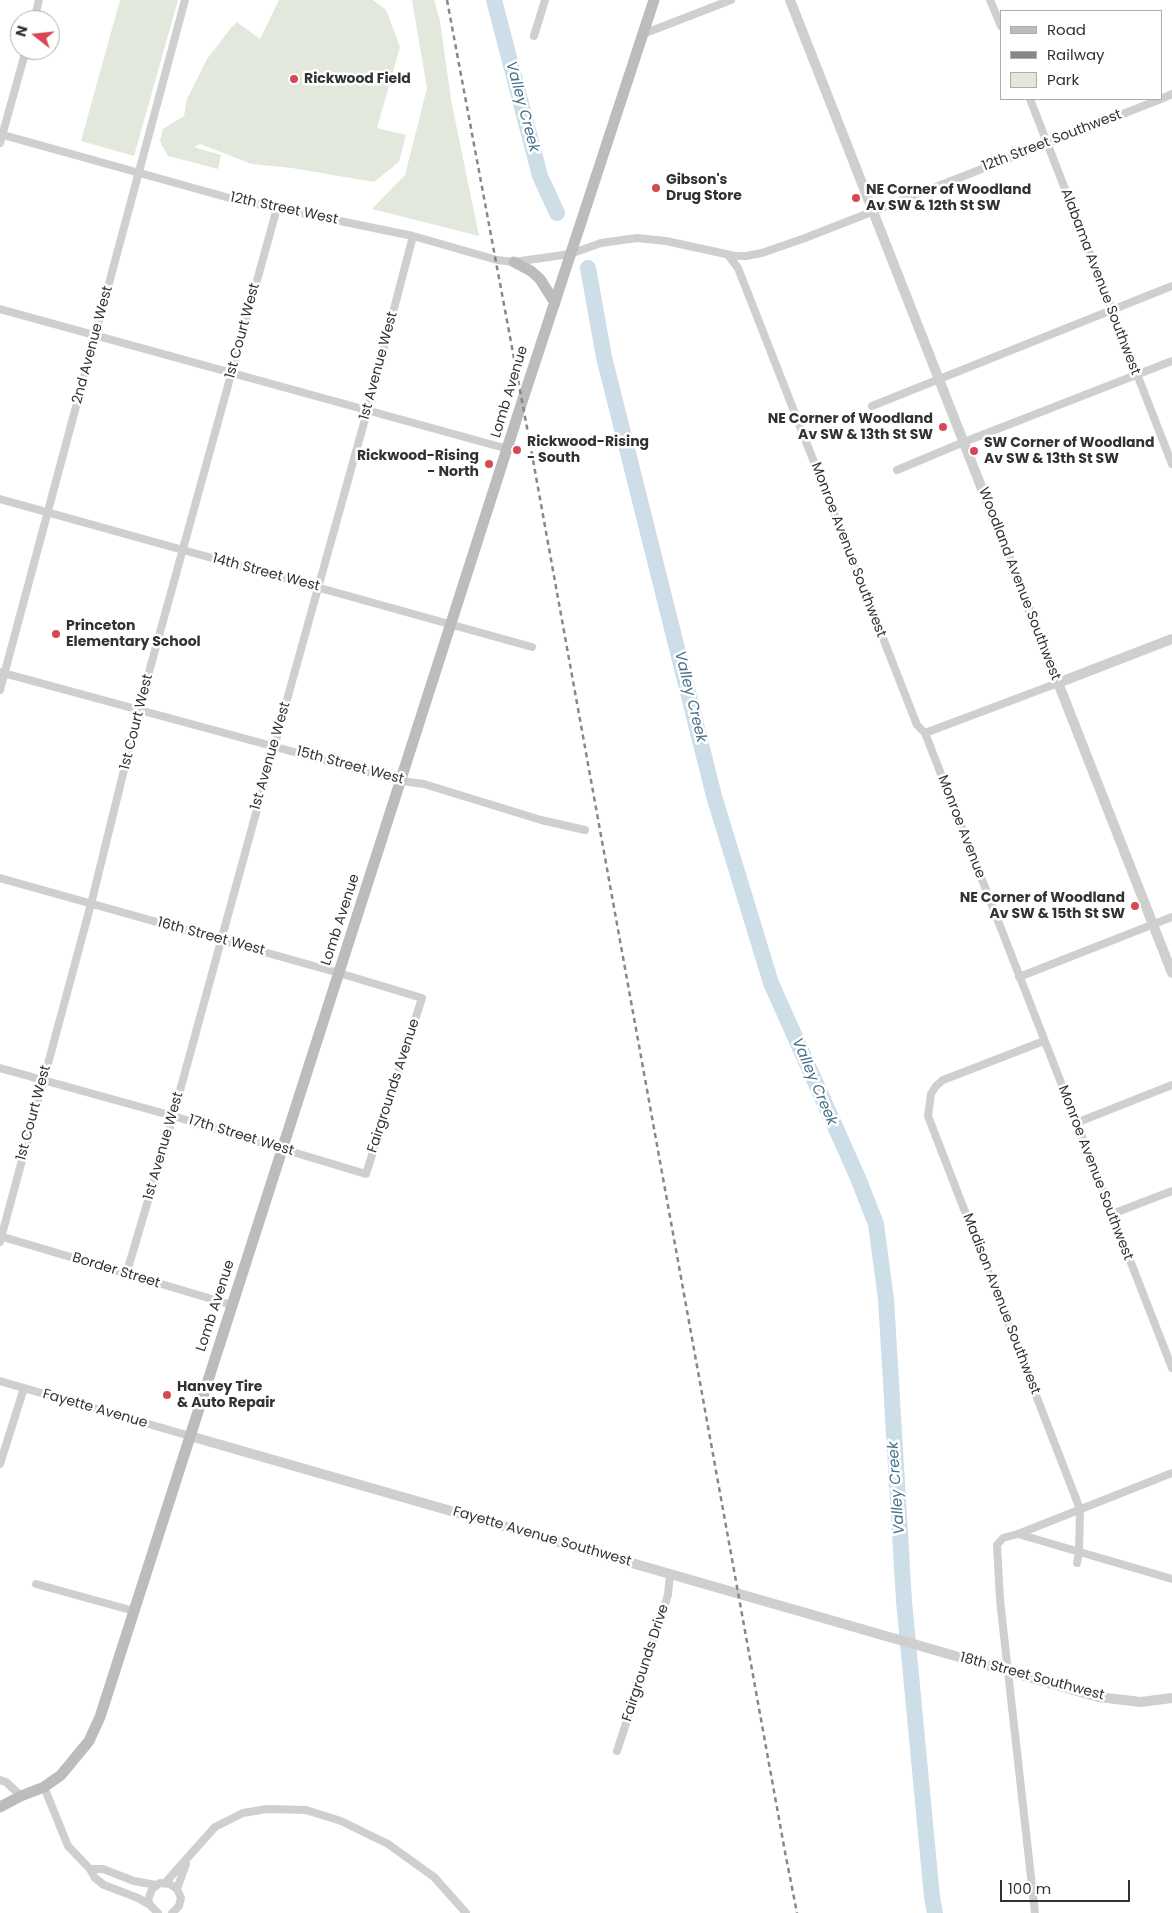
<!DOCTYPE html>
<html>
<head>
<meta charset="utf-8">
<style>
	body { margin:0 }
	#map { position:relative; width:1172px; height:1913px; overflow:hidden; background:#fff; font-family:Poppins,sans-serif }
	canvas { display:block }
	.legend { position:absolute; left:1000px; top:10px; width:162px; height:90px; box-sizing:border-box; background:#fff; border:1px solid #adadad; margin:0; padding:6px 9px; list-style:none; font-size:15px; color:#323232 }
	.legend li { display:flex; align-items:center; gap:10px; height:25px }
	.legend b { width:25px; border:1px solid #adadad }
	.north { position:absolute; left:10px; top:10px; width:50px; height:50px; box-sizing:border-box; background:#fff; border:1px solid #adadad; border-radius:50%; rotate:286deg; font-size:14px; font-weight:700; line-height:20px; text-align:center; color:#323232 }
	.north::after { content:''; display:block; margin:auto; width:18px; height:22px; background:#d54854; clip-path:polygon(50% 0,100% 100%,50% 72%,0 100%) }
	.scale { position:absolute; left:1000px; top:1880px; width:130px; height:22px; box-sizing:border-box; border:2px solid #323232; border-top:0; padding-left:6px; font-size:15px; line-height:18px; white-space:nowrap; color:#323232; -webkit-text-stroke:4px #fff; paint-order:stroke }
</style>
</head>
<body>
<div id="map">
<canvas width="1172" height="1913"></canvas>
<ul class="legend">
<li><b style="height:6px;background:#bcbcbc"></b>Road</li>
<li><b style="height:6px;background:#878787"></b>Railway</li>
<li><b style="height:14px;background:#e2e8dc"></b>Park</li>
</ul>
<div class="north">N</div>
<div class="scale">100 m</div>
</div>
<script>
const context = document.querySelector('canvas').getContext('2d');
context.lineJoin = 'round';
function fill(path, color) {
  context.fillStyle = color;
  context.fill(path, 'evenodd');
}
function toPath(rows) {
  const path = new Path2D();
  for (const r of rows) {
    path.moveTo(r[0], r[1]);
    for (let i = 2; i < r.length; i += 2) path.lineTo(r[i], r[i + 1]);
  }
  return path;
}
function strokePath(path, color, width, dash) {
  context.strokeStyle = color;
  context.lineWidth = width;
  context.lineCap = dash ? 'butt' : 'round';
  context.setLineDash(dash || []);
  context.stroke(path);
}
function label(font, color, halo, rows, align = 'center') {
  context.font = font + ' Poppins,sans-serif';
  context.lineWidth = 5;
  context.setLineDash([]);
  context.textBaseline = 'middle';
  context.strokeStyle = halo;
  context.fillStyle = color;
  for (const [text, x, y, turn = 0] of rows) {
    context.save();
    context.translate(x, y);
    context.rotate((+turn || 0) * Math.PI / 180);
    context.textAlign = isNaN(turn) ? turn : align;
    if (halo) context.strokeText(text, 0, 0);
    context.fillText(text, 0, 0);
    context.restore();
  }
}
fill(toPath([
	[120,0,178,0,134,156,81,141],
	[279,0,373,0,386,10,400,47,377,128,406,135,399,162,374,182,292,168,252,164,200,144,194,147,221,155,218,169,168,156,164,149,160,141,163,129,184,116,187,99,207,59,231,28,237,22,260,39],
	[412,0,434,0,440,21,451,100,479,236,372,209,405,175,427,88]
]), '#e2e8dc');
strokePath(toPath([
	[494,0,540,176,557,213],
	[588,268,604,357,714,796,771,983,858,1178,876,1224,886,1299,904,1601,932,1897,935,1913]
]), '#cddee8', 16);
strokePath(toPath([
	[990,0,1001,26],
	[34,20,39,0],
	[643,34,731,0],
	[534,36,545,0],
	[1030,99,1172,464],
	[1161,99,1172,94],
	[0,134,233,199,413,236,497,260,514,262,570,254,601,243,637,238,666,241,735,256,746,256,762,253,805,238,1161,99],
	[0,143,26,50],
	[728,255,738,268,917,725,925,733,1172,1368],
	[0,309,508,449],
	[872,406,1172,286],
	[897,470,964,442,1172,361],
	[0,499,532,647],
	[0,672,401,781,424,784,541,820,585,830],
	[0,690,185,0],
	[925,733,1058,683],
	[0,878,339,973,422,998,366,1174,173,1116,0,1068],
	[1019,977,1172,917],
	[1044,1041,943,1080,936,1086,931,1094,928,1116,1080,1509,1079,1551,1077,1563],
	[1076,1123,1172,1085],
	[1112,1214,1172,1191],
	[0,1236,232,1305],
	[0,1242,91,904,141,701,277,208],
	[126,1275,173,1116,293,678,367,412,413,236],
	[0,1381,190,1436],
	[0,1464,24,1388],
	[1018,1534,1172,1579],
	[36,1584,134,1611],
	[617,1751,668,1595,670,1574],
	[0,1780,6,1782,21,1796],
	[44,1787,68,1846,90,1869,95,1878,104,1885,138,1898,150,1905,158,1913],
	[90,1869,103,1869,134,1881,156,1885],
	[165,1883,215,1827,243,1813,267,1809,306,1810,341,1821,388,1844,434,1877,466,1913],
	[177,1889,186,1864],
	[150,1905,148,1900,152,1889,160,1883,170,1884,177,1889,181,1898,179,1906,172,1913],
	[1035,1913,1000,1600,997,1545,1003,1538,1018,1534,1172,1473]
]), '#cfcfcf', 8);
strokePath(toPath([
	[790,0,1172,973],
	[1058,683,1172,639],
	[190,1436,1098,1697,1141,1702,1172,1698]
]), '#cfcfcf', 10);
strokePath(toPath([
	[514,262,531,271,540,279,555,303],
	[0,1807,21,1796,44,1787,61,1775,89,1741,100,1717,522,402,654,0]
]), '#bcbcbc', 11);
strokePath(toPath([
	[447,0,531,449,785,1852,797,1913]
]), '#878787', 2.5, [5, 4]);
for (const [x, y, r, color] of [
	[294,79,5,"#d54854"],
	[656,188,5,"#d54854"],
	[856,198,5,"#d54854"],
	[943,427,5,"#d54854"],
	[517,450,5,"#d54854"],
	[974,451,5,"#d54854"],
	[489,464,5,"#d54854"],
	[56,634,5,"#d54854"],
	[1135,906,5,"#d54854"],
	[167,1395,5,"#d54854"]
]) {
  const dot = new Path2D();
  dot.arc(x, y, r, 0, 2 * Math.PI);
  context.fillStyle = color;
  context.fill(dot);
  strokePath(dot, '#fff', 2);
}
label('bold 14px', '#323232', '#fff', [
	["Rickwood Field",304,79],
	["Gibson's",666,180],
	["Drug Store",666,196],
	["NE Corner of Woodland",866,190],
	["Av SW & 12th St SW",866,206],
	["NE Corner of Woodland",933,419,"right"],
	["Av SW & 13th St SW",933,435,"right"],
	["Rickwood-Rising",527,442],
	["- South",527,458],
	["SW Corner of Woodland",984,443],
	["Av SW & 13th St SW",984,459],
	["Rickwood-Rising",479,456,"right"],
	["- North",479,472,"right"],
	["Princeton",66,626],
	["Elementary School",66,642],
	["NE Corner of Woodland",1125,898,"right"],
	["Av SW & 15th St SW",1125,914,"right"],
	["Hanvey Tire",177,1387],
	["& Auto Repair",177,1403]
], 'left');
label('14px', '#323232', '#fff', [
	["12th Street Southwest",1052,141,-21],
	["12th Street West",284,209,12],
	["Alabama Avenue Southwest",1100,282,69],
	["1st Court West",243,331,-75],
	["2nd Avenue West",93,345,-75],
	["1st Avenue West",379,366,-75],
	["Lomb Avenue",510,392,-73],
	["Monroe Avenue Southwest",848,550,69],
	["14th Street West",266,573,15],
	["Woodland Avenue Southwest",1019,584,69],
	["1st Court West",137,722,-76],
	["1st Avenue West",271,756,-74],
	["15th Street West",350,766,15],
	["Monroe Avenue",961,827,69],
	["Lomb Avenue",341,920,-72],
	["16th Street West",211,937,15],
	["Fairgrounds Avenue",394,1086,-72],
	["1st Court West",34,1113,-75],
	["17th Street West",241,1136,17],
	["1st Avenue West",164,1146,-74],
	["Monroe Avenue Southwest",1095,1173,69],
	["Border Street",116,1271,17],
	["Madison Avenue Southwest",1001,1304,69],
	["Lomb Avenue",216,1306,-72],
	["Fayette Avenue",95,1409,16],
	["Fayette Avenue Southwest",542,1537,16],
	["Fairgrounds Drive",646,1663,-72],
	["18th Street Southwest",1032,1677,15]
]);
label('italic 15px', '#47728d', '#fff', [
	["Valley Creek",522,107,75],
	["Valley Creek",690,697,76],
	["Valley Creek",814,1082,67],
	["Valley Creek",897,1488,-94]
]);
</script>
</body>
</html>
